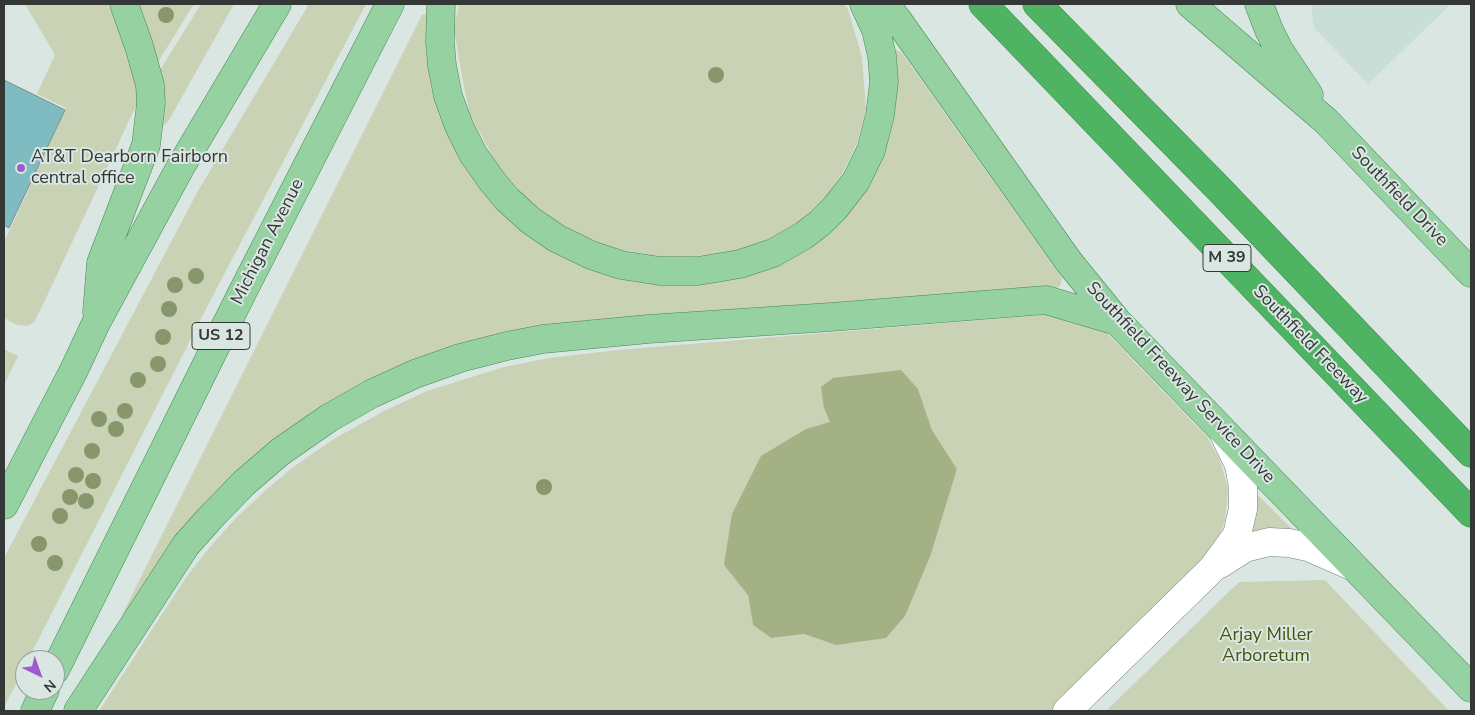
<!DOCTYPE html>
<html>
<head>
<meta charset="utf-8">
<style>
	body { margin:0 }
	#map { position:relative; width:1475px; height:715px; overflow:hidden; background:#dae6e2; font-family:"Nunito Sans",sans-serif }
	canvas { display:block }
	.frame { position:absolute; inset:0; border:5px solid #333836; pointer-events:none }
	.north { position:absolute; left:15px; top:650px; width:50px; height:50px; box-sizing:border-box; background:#dae6e2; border:1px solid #97a09d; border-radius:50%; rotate:138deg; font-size:14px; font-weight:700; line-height:20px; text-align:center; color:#333836 }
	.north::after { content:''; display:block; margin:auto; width:18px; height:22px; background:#9e5acf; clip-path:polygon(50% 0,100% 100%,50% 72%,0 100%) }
</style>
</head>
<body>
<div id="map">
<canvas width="1475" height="715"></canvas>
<div class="frame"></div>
<div class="north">N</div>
</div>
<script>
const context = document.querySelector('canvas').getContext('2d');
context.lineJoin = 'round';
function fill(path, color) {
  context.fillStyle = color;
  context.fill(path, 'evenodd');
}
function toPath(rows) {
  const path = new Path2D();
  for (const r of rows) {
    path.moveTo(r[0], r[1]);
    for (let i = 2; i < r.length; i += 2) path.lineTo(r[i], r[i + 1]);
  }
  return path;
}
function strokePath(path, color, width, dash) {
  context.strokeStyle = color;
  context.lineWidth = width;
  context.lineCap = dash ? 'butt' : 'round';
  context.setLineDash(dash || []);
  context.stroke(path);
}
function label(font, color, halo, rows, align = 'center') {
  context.font = font + ' "Nunito Sans",sans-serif';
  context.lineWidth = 4;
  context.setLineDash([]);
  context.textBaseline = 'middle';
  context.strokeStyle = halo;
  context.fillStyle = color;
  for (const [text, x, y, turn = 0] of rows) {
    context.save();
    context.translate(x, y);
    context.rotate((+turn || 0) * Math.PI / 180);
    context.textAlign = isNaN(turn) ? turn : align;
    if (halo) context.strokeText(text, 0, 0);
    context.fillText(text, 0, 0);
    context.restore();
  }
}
fill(toPath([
	[1311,4,1451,4,1368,84,1314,28]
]), '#c9ded7');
fill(toPath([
	[25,4,108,4,139,81,141,95,39,313,33,323,27,326,17,325,4,318,4,237,6,238,66,108,37,94,55,55],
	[137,4,194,4,158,62,153,44],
	[201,4,234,4,168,122,165,125,163,125,162,83,160,70],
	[309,4,366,4,208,305,28,660,25,660,25,667,4,707,4,558,198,191],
	[459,4,844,4,848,9,862,57,866,109,857,143,843,172,823,200,797,224,762,243,732,252,673,259,611,248,563,226,527,199,498,166,470,115,462,76,454,29],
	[433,13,488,196,678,283,738,279,795,256,836,224,890,56,895,49,902,53,1062,278,1060,286,1055,289,534,334,308,427,127,621,122,615,422,15],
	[1068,313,1104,330,1207,437,1219,458,1228,488,1225,521,1214,549,1201,567,1051,711,99,711,187,576,210,547,236,518,264,492,292,468,332,440,384,411,427,391,504,367,549,358,618,350],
	[918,389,932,430,957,469,931,554,836,645,804,634,771,638,753,625,748,595,806,429,831,423,824,408],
	[4,349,18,356,4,385],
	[1259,496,1291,528,1292,532,1248,533,1256,497],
	[1325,580,1449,711,1106,711,1239,582]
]), '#c9d2b5');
fill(toPath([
	[901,370,918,389,932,430,957,469,931,554,905,616,886,638,836,645,804,634,771,638,753,625,748,595,724,565,732,514,761,456,806,429,830,422,824,408,821,387,833,378]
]), '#a4b184');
const building = toPath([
	[4,80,65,110,9,228,4,225,4,80]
]);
fill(building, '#7ebcc1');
strokePath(building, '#808b8c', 1);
const minor = toPath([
	[1220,564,1245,548,1269,542,1289,543,1308,547,1354,567],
	[1067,711,1212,569,1237,535,1243,509,1243,487,1239,465,1224,434]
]);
const major = toPath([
	[441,4,440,42,442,65,448,96,459,126,473,154,492,181,507,199,530,220,556,238,591,255,621,265,660,271,698,271,740,264,773,253,803,236,820,223,835,208,856,181,871,150,880,115,884,82,882,56,876,30,864,4],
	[885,4,897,19,1069,262,1117,321,1471,688],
	[1190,4,1326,121,1471,273],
	[1259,4,1269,30,1279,50,1309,95],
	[97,312,101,263,146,145,151,103,150,85,139,46,124,4],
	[4,505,74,370,96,323,181,166,277,4],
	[55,670,243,291,390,4],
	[35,711,45,690],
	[78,711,186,545,210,518,244,483,280,452,329,418,371,394,415,374,460,358,507,346,543,339,648,329,831,317,1046,300,1117,321]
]);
const highway = toPath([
	[983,4,1471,513],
	[1037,4,1219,189,1471,453]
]);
strokePath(minor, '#75807c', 29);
strokePath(major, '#458853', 29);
strokePath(highway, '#458853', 29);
strokePath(minor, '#fff', 28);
strokePath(major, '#95d1a1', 28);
strokePath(highway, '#4eb363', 28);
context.fillStyle = '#88966c';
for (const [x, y] of [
	[166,15],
	[716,75],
	[196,276],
	[175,285],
	[169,309],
	[163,337],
	[158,364],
	[138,380],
	[125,411],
	[99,419],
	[116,429],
	[92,451],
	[76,475],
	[93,481],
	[544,487],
	[70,497],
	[86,501],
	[60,516],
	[39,544],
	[55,563]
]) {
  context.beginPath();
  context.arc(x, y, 8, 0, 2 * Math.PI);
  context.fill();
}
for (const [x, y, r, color] of [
	[21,168,5,"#9e5acf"]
]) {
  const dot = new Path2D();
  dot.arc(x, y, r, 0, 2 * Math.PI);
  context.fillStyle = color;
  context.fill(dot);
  strokePath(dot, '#dae6e2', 2);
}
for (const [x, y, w] of [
	[1227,258,48],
	[221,336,58]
]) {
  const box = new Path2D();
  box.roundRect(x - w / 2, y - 13.5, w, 27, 4);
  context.fillStyle = '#dae6e2';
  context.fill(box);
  strokePath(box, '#333836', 1);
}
label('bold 16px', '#333836', null, [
	["M 39",1227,258],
	["US 12",221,336]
]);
label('18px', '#333836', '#dae6e2', [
	["AT&T Dearborn Fairborn",31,158],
	["central office",31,179]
], 'left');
label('18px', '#333836', '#dae6e2', [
	["Southfield Drive",1399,197,46],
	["Michigan Avenue",268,242,-63],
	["Southfield Freeway",1310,345,46],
	["Southfield Freeway Service Drive",1180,383,47]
]);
label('18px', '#45540b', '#dae6e2', [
	["Arjay Miller",1266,636],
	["Arboretum",1266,657]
]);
</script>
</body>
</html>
